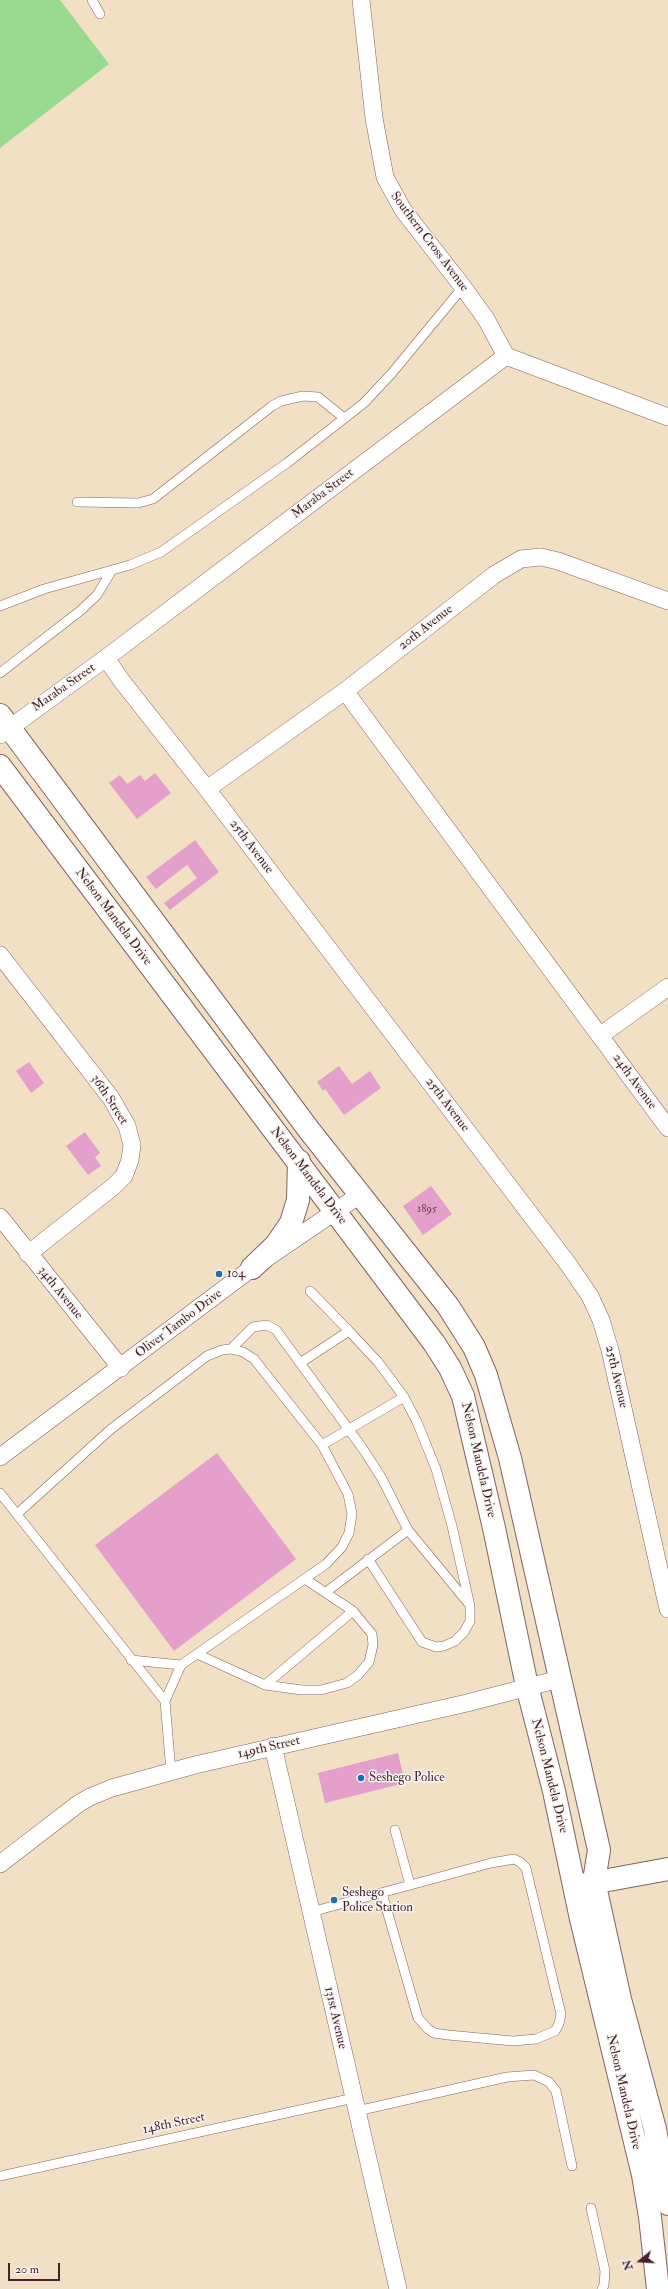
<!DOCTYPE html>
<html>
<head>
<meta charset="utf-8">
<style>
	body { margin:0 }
	#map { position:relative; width:668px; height:2289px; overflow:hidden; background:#f1e0c4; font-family:"IM FELL Double Pica",serif }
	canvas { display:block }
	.north { position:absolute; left:620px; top:2241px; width:40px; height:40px; -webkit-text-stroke:3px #f6f6f2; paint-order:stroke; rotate:252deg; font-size:11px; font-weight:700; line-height:16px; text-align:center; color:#4a1f2b }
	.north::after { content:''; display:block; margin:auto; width:14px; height:18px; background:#4a1f2b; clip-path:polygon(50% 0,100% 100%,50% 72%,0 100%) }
	.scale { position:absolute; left:8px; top:2263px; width:52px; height:18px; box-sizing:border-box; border:2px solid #4a1f2b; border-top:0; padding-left:5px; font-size:12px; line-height:14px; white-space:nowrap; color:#4a1f2b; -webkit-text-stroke:3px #f6f6f2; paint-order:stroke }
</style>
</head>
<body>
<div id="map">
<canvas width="668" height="2289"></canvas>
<div class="north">N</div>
<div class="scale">20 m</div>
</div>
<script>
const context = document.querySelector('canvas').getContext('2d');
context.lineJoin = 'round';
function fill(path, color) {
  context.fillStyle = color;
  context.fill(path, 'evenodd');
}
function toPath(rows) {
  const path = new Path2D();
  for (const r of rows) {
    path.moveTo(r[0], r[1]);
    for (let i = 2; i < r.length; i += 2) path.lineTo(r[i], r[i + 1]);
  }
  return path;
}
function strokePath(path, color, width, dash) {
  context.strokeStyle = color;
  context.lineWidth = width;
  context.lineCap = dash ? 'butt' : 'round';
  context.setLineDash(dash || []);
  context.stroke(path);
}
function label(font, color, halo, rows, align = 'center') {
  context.font = font + ' "IM FELL Double Pica",serif';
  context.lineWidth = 3;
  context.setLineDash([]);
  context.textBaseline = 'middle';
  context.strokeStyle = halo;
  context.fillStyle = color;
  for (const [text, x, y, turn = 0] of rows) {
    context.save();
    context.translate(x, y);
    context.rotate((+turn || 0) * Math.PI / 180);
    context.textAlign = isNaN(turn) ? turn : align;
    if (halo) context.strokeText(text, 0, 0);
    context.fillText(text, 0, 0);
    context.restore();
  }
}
fill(toPath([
	[0,0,60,0,109,64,0,148]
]), '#9ad990');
fill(toPath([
	[155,773,171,793,137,819,109,783,120,775,127,784,140,775,145,781],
	[195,840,219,872,170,910,164,903,197,878,187,865,156,889,146,877],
	[29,1062,44,1083,31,1093,16,1071],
	[339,1066,352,1084,370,1071,381,1088,344,1115,325,1089,323,1091,317,1082],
	[85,1132,100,1153,95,1157,101,1166,88,1175,66,1146],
	[431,1186,452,1214,423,1235,403,1206],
	[217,1453,296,1559,174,1651,95,1545],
	[398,1753,405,1783,325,1803,318,1773]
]), '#e49fcb');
const lane = toPath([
	[92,0,100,14],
	[77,502,138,503,153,499,272,406,281,401,303,396,318,397,344,418],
	[0,606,44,589,130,565,161,552,287,463,364,403,392,373,463,287],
	[0,673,80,611,97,595,112,570],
	[310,1291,349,1331],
	[231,1349,253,1327,267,1325,276,1330,363,1449,381,1477,408,1530,326,1592],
	[300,1363,349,1331,378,1362,404,1397,417,1422,436,1469,452,1526,470,1606,470,1621,464,1632,455,1641,444,1646,436,1647,422,1642,368,1559],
	[322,1445,404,1397],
	[0,1493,165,1701],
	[17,1514,111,1429,207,1356,222,1350,231,1349,243,1352,254,1359,322,1445,348,1494,352,1514,349,1533,342,1547,326,1564,181,1665,165,1701,171,1772],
	[408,1530,469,1604],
	[197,1654,265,1685,302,1690,321,1690,347,1683,358,1675,369,1662,373,1645,372,1634,353,1611,305,1579],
	[131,1660,181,1665],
	[265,1685,353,1611],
	[395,1830,410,1885],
	[311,1912,491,1863,514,1859,520,1862,526,1868,561,2014,559,2024,555,2031,536,2039,513,2041,448,2035,434,2033,428,2029,418,2018,382,1893],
	[357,2111,507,2077,534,2075,549,2082,556,2091,572,2166],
	[0,2176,354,2098],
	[591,2208,605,2271,604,2285,602,2289]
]);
const street = toPath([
	[361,0,374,118,385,177,403,210,463,287,486,319,506,356],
	[506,356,668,417],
	[106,658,121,680,207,789,568,1264,590,1296,601,1320,610,1350,668,1609],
	[345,691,668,1128],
	[0,735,106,658,506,356],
	[207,789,345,691,494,575,521,559,541,557,558,561,668,601],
	[0,955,111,1098,127,1126,132,1145,130,1160,124,1176,114,1186,28,1254],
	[601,1035,668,987],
	[0,1217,121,1368],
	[0,1457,252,1268,361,1194],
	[273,1746,398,2289],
	[0,1864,78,1804,90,1797,112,1788,195,1765,467,1703,559,1679]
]);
const secondary = toPath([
	[0,715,309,1130,448,1306,474,1347,486,1375,510,1458,599,1850,594,1881,620,1999,655,2129,668,2204],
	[0,766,434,1343,450,1368,463,1396,494,1528,527,1686,554,1791,581,1919,643,2175,650,2217,658,2289],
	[252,1268,276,1245,291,1223,298,1200,299,1161],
	[581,1885,668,1869]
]);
strokePath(lane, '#846361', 10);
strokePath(street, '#846361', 18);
strokePath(secondary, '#846361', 24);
strokePath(lane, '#fff', 9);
strokePath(street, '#fff', 17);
strokePath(secondary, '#fff', 22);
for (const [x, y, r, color] of [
	[219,1274,4,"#1f6fb2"],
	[361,1778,4,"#1f6fb2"],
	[334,1900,4,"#1f6fb2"]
]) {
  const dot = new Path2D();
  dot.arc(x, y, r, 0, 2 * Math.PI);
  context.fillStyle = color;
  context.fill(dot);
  strokePath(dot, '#f6f6f2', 1.5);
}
label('11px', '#703f53', null, [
	["1895",427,1210]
]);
label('13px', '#4a1f2b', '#f6f6f2', [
	["Southern Cross Avenue",429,242,53],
	["Maraba Street",323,494,-37],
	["20th Avenue",426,628,-38],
	["Maraba Street",64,688,-35],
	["25th Avenue",251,847,53],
	["Nelson Mandela Drive",113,917,53],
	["24th Avenue",634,1082,54],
	["36th Street",109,1100,57],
	["25th Avenue",447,1105,53],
	["Nelson Mandela Drive",308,1176,53],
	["34th Avenue",60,1293,51],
	["Oliver Tambo Drive",179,1324,-37],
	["25th Avenue",616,1377,77],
	["Nelson Mandela Drive",478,1460,77],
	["149th Street",269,1748,-13],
	["Nelson Mandela Drive",549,1776,76],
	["131st Avenue",335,2018,77],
	["Nelson Mandela Drive",623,2092,77],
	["148th Street",174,2124,-12]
]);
label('13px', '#4a1f2b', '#f6f6f2', [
	["104",227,1274],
	["Seshego Police",369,1778],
	["Seshego",342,1893],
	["Police Station",342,1908]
], 'left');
</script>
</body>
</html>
